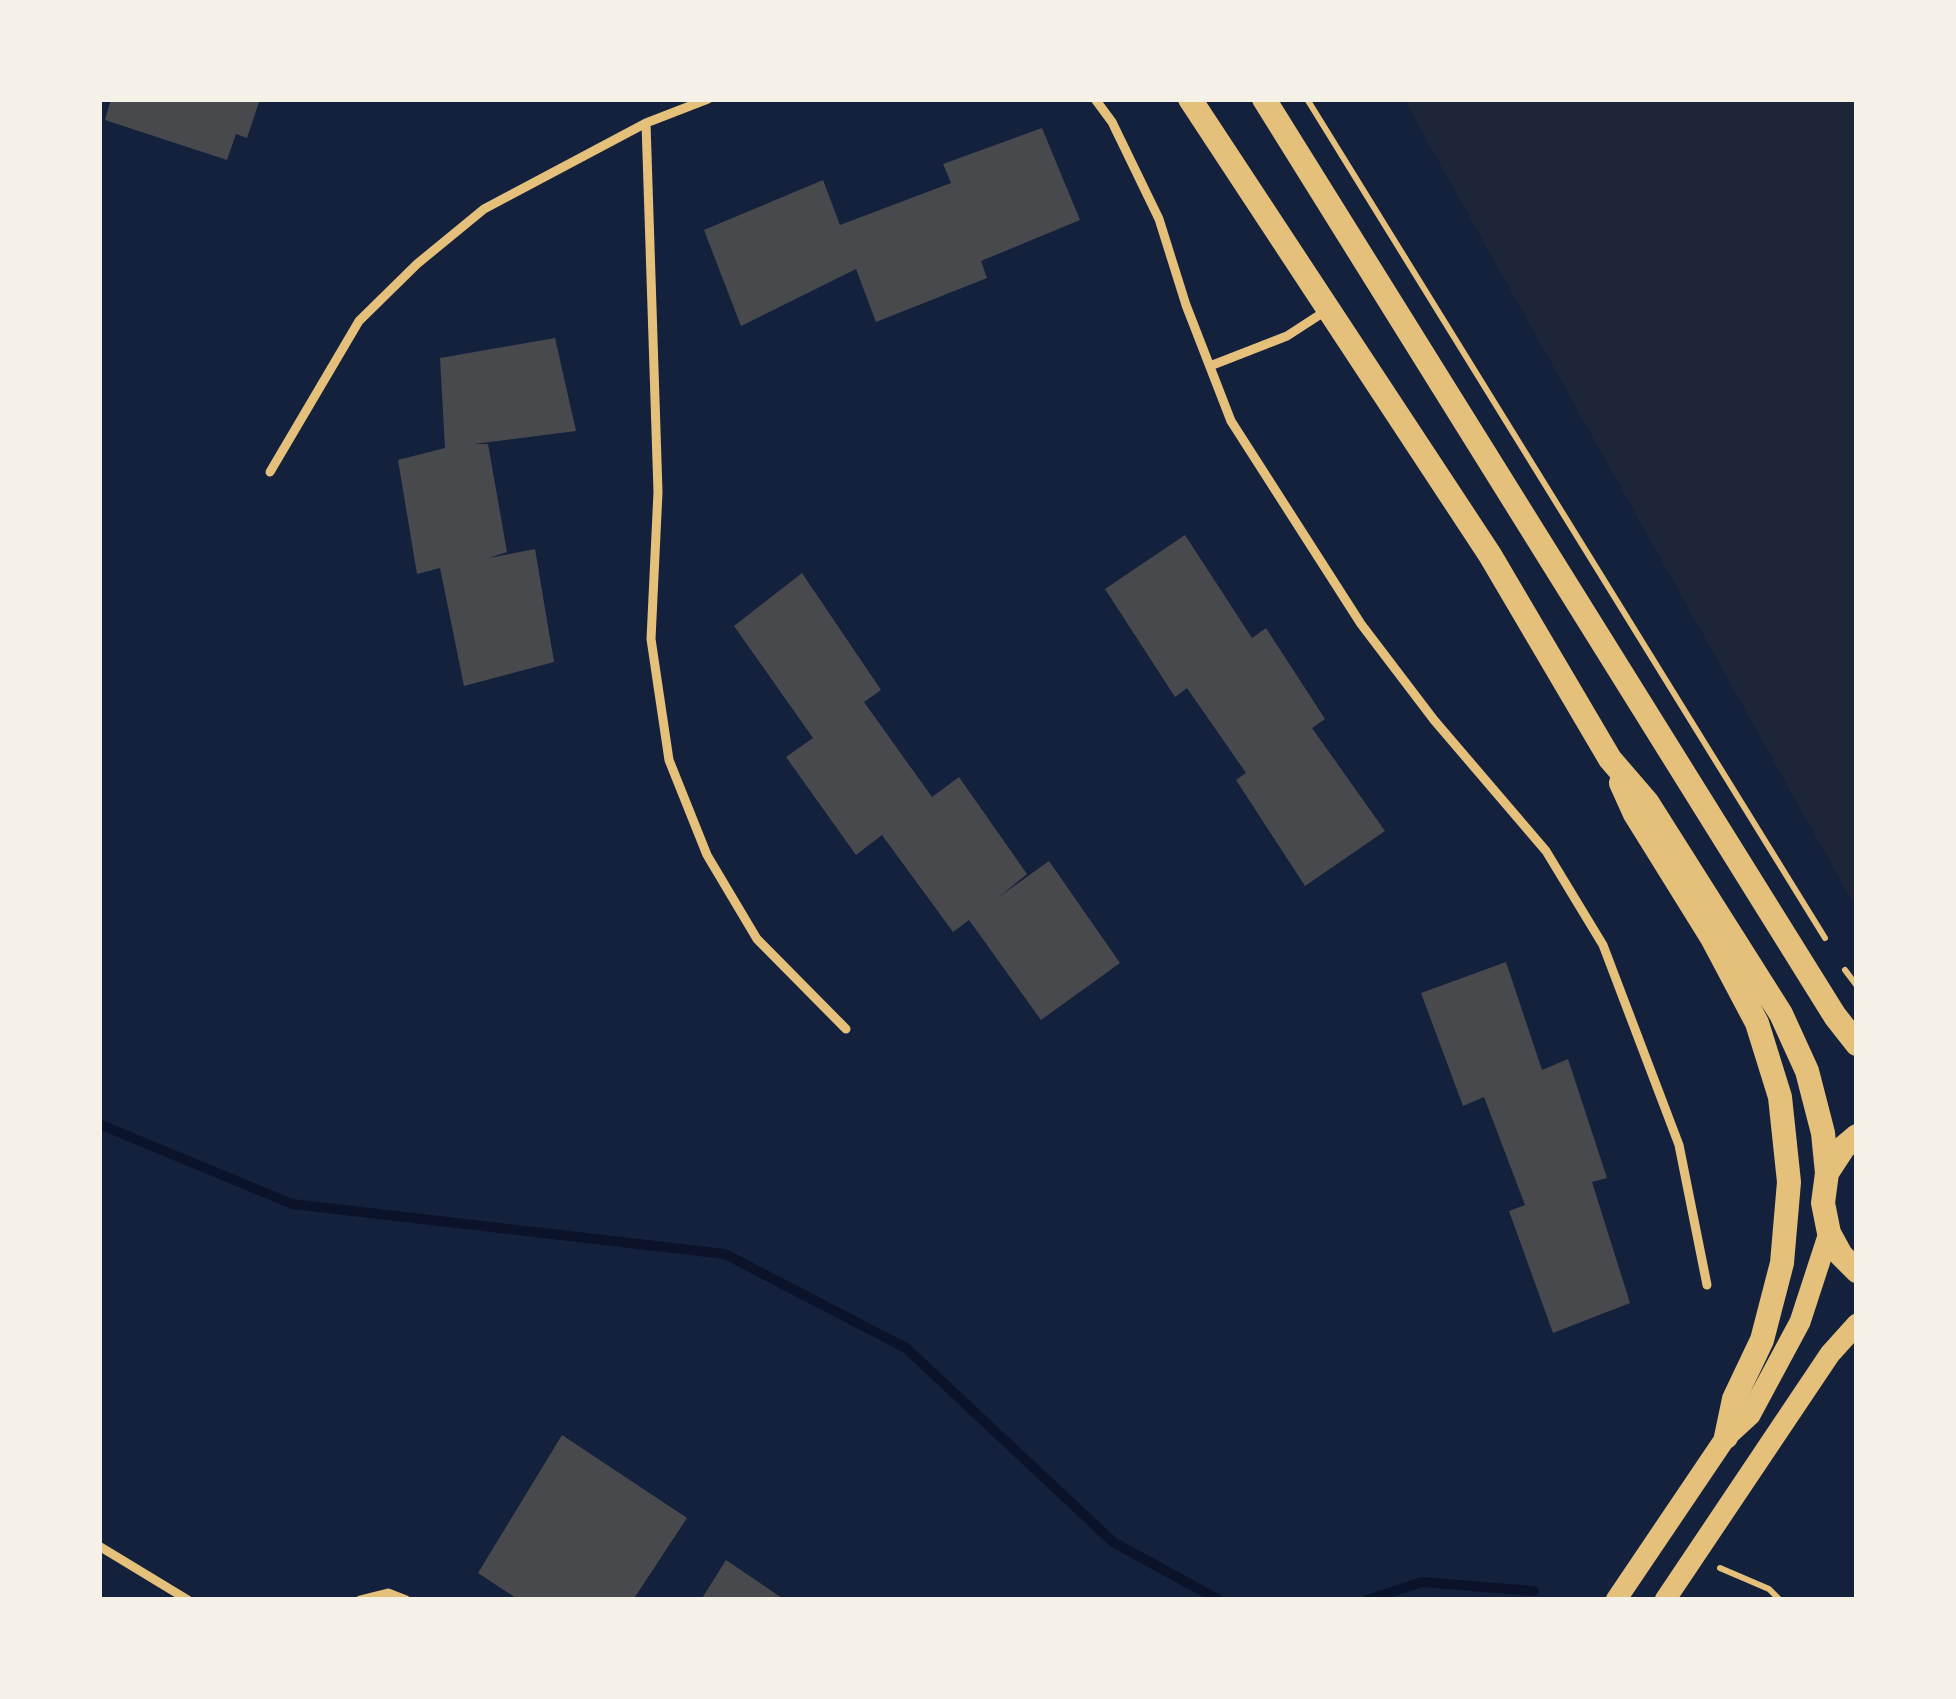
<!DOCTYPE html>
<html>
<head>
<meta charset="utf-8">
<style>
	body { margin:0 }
	#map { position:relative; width:1956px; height:1699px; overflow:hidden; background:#14213d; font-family:"Titillium Web",sans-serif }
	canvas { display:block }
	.frame { position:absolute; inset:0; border:102px solid #f6f1e7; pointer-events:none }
</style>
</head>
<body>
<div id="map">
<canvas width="1956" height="1699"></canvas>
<div class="frame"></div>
</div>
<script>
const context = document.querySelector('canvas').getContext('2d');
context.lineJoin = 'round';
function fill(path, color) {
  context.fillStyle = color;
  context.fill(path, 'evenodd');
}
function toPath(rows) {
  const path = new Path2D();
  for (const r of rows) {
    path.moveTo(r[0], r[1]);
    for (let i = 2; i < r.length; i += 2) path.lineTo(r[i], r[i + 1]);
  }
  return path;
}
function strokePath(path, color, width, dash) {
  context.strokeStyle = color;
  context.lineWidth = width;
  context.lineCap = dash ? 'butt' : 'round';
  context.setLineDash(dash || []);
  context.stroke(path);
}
fill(toPath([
	[1404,99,1857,99,1857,910,1406,103]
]), '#1d2539');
strokePath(toPath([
	[99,1124,292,1204,725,1254,906,1348,1113,1542,1219,1600],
	[1367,1600,1422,1582,1534,1591]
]), '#0b132b', 10);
fill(toPath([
	[111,99,260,99,247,138,236,134,227,160,105,120],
	[1042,128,1080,220,981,261,987,278,876,322,856,269,741,326,704,230,823,180,840,225,951,183,943,164],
	[555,338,576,431,474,444,488,444,507,552,489,558,535,549,554,662,464,686,440,568,417,574,398,460,445,448,440,358],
	[1185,535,1252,638,1266,628,1325,719,1312,728,1385,831,1305,886,1236,780,1246,773,1187,688,1175,697,1105,589],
	[802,573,881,690,864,702,932,797,959,777,1027,874,999,897,1049,861,1120,963,1041,1020,969,920,953,932,882,835,856,855,786,757,813,738,734,626],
	[1506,962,1542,1070,1568,1059,1607,1178,1592,1182,1630,1303,1553,1333,1509,1211,1525,1205,1484,1097,1463,1106,1421,993],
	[562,1435,687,1518,633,1600,519,1600,478,1573],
	[726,1560,785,1600,701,1600]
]), '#48494c');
strokePath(toPath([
	[1307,99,1825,938],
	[1845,970,1857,986],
	[1720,1568,1769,1589,1780,1600]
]), '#e5c07b', 6);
strokePath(toPath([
	[1095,99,1112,122,1159,219,1186,305,1231,421,1361,624,1434,720,1546,851,1603,945,1679,1145,1707,1285],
	[646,123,658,492,651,639,669,760,707,855,757,939,846,1029],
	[1210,366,1287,336,1324,312],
	[270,472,359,321,417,264,484,209,646,123,708,99],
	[99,1546,188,1600],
	[360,1600,388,1593,406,1600]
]), '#e5c07b', 9);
strokePath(toPath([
	[1616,1600,1726,1437,1750,1415,1800,1322,1829,1233],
	[1665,1600,1830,1354,1857,1324]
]), '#e5c07b', 21);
strokePath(toPath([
	[1190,99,1490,555,1610,759,1647,802,1781,1014,1807,1071,1823,1133,1827,1173,1823,1203,1829,1233,1841,1255,1857,1271],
	[1264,99,1835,1016,1857,1044],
	[1621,783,1635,814,1712,938,1757,1023,1780,1097,1789,1182,1782,1263,1762,1340,1734,1399,1726,1437],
	[1827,1173,1844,1147,1857,1136]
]), '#e5c07b', 24);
</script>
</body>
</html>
